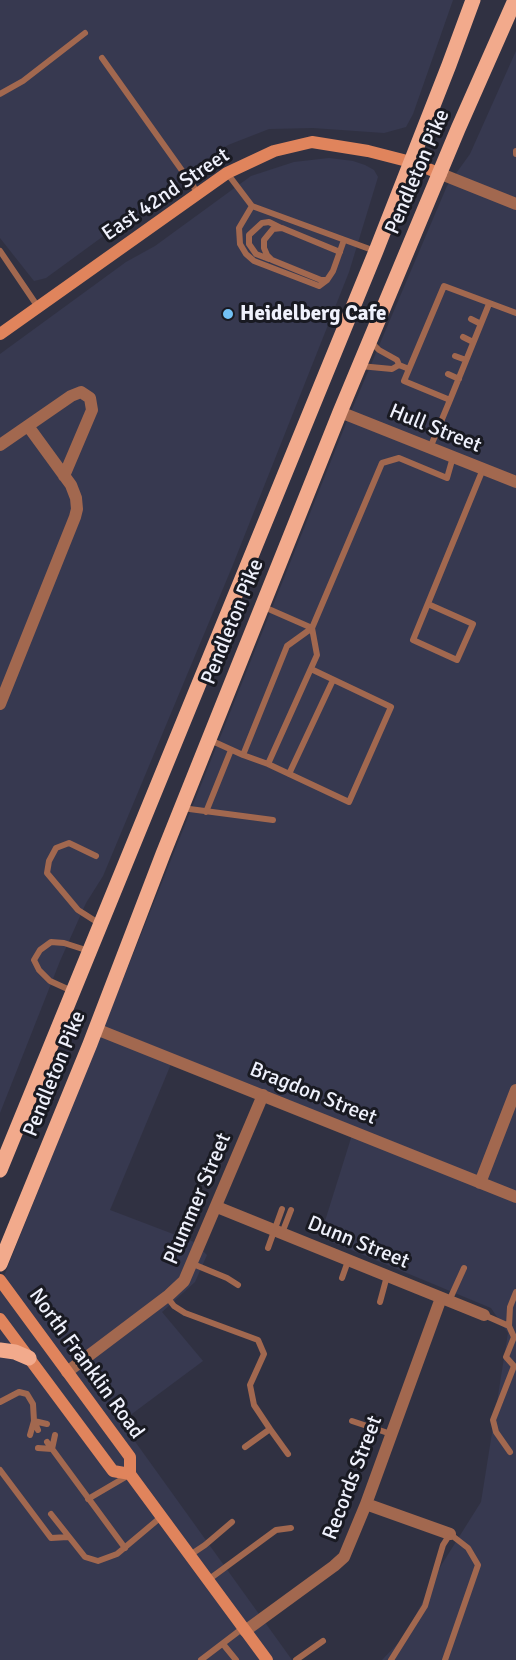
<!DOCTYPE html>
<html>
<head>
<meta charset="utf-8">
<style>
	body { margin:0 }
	canvas { display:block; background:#303142 }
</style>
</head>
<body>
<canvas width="516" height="1660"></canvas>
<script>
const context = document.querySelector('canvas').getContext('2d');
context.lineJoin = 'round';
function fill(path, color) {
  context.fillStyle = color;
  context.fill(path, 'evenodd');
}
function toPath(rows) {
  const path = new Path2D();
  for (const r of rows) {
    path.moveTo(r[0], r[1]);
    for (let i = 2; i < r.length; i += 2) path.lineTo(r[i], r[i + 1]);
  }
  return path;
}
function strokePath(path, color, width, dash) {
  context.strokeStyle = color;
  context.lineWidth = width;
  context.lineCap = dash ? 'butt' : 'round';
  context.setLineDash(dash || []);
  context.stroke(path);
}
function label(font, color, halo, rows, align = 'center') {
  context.font = font + ' Signika,sans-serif';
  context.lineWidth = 6;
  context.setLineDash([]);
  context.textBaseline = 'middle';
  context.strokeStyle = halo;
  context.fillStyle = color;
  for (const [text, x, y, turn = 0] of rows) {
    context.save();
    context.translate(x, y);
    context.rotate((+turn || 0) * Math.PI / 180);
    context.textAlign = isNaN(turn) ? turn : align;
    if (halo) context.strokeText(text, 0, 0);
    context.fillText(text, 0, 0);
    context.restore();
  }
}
fill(toPath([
	[0,0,453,0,413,114,406,127,384,133,313,128,269,129,228,145,46,278,34,281,0,238],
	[516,51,516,1660,382,1660,405,1636,442,1564,481,1502,508,1333,491,1308,320,1237,352,1135,171,1064,110,1210,194,1242,207,1255,195,1282,162,1312,203,1361,121,1422,292,1660,0,1660,0,1286,347,421,447,186,470,154],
	[329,158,353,161,365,165,374,170,378,177,349,272,232,567,103,876,86,903,60,961,0,1113,0,354,126,262,155,246,251,176,294,162]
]), '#373950');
strokePath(toPath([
	[102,58,198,193],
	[0,94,23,81,85,33],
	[516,151,516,154],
	[227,173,252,206,375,251],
	[252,206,239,228,240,244,246,254,254,261,319,286,327,280,333,271,344,240],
	[0,251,38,307],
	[269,259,256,254,249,244,249,235,262,223,269,222,281,228],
	[327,280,321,280,272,260,267,255,264,248,264,240,273,229,282,228,340,252],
	[471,319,481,324],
	[463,337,473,342],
	[370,341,379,350,397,360,399,365,409,369],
	[455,356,466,360],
	[360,366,392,369,399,365],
	[448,374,459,379],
	[450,400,489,304],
	[430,448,450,400,404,381,444,286,516,313],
	[428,604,473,624,457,660,413,640,483,469],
	[264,607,312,628,382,463,399,458,447,478,453,457],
	[210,740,243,755,287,646,312,628,317,655,268,764],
	[243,755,268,764,349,802,391,707,311,669],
	[289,774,333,680],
	[182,808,273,820],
	[206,812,231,750],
	[96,856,69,843,56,848,49,861,47,873,78,910,100,924],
	[72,991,50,981,39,970,34,960,40,950,51,942,64,943,89,951],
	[282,1233,291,1210],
	[268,1248,282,1209],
	[193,1264,227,1278,238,1285],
	[342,1278,348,1261],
	[167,1297,174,1306,185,1313,258,1340,264,1354,250,1385,254,1405,270,1429],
	[449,1301,464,1268],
	[380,1302,387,1276],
	[484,1315,509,1326,514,1337,506,1357,514,1366,493,1420,496,1432,510,1452],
	[509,1326,510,1307,516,1292],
	[0,1402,19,1392,27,1394,33,1404,34,1421,38,1430],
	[352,1421,391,1434],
	[30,1435,34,1421,47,1424],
	[47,1442,125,1548],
	[245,1447,270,1429,288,1454],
	[38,1448,52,1449],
	[52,1449,55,1435],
	[0,1470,51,1538,68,1537],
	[88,1499,129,1475],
	[51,1514,85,1557,98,1561,117,1554,161,1517],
	[190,1555,205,1545,232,1522],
	[208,1580,276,1530,291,1528],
	[223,1644,236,1660],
	[201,1660,243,1628],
	[296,1660,323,1641],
	[391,1660,425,1606,443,1545,450,1534,468,1548,478,1565,445,1660]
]), '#a2684f', 6);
strokePath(toPath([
	[441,174,516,204],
	[340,412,516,482],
	[0,445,71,396,81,392,90,398,92,410,64,476],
	[0,704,75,517,77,509,76,498,71,485,28,426],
	[96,1029,516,1197],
	[480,1183,516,1090],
	[217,1207,484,1315],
	[67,1372,169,1295,184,1281,263,1095],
	[366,1504,450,1534],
	[245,1631,334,1566,344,1557,366,1504,441,1298]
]), '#a2684f', 12);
strokePath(toPath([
	[0,334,227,173,274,151,312,142,368,151,411,162,441,174],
	[0,1280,130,1457,130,1474,267,1660],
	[0,1319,113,1471,130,1474]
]), '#e0845c', 12);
strokePath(toPath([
	[0,1170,376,251,449,65,473,0],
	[0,1264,90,1044,163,854,340,412,458,129,515,0],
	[0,1350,15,1352,29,1358]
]), '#f2aa8c', 15);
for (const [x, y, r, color] of [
	[228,314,6,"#72c1f5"]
]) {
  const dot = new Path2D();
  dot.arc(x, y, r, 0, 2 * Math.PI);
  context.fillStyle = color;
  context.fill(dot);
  strokePath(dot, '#191a22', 2);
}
label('21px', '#eff1fc', '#191a22', [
	["Pendleton Pike",418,172,-67],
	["East 42nd Street",166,195,-34],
	["Hull Street",435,429,22],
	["Pendleton Pike",233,622,-68],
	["Pendleton Pike",55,1074,-68],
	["Bragdon Street",313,1094,22],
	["Plummer Street",198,1199,-67],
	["Dunn Street",358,1243,22],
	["North Franklin Road",86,1364,54],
	["Records Street",353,1478,-69]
]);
label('bold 21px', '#eff1fc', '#191a22', [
	["Heidelberg Cafe",240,314]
], 'left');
</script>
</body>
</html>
